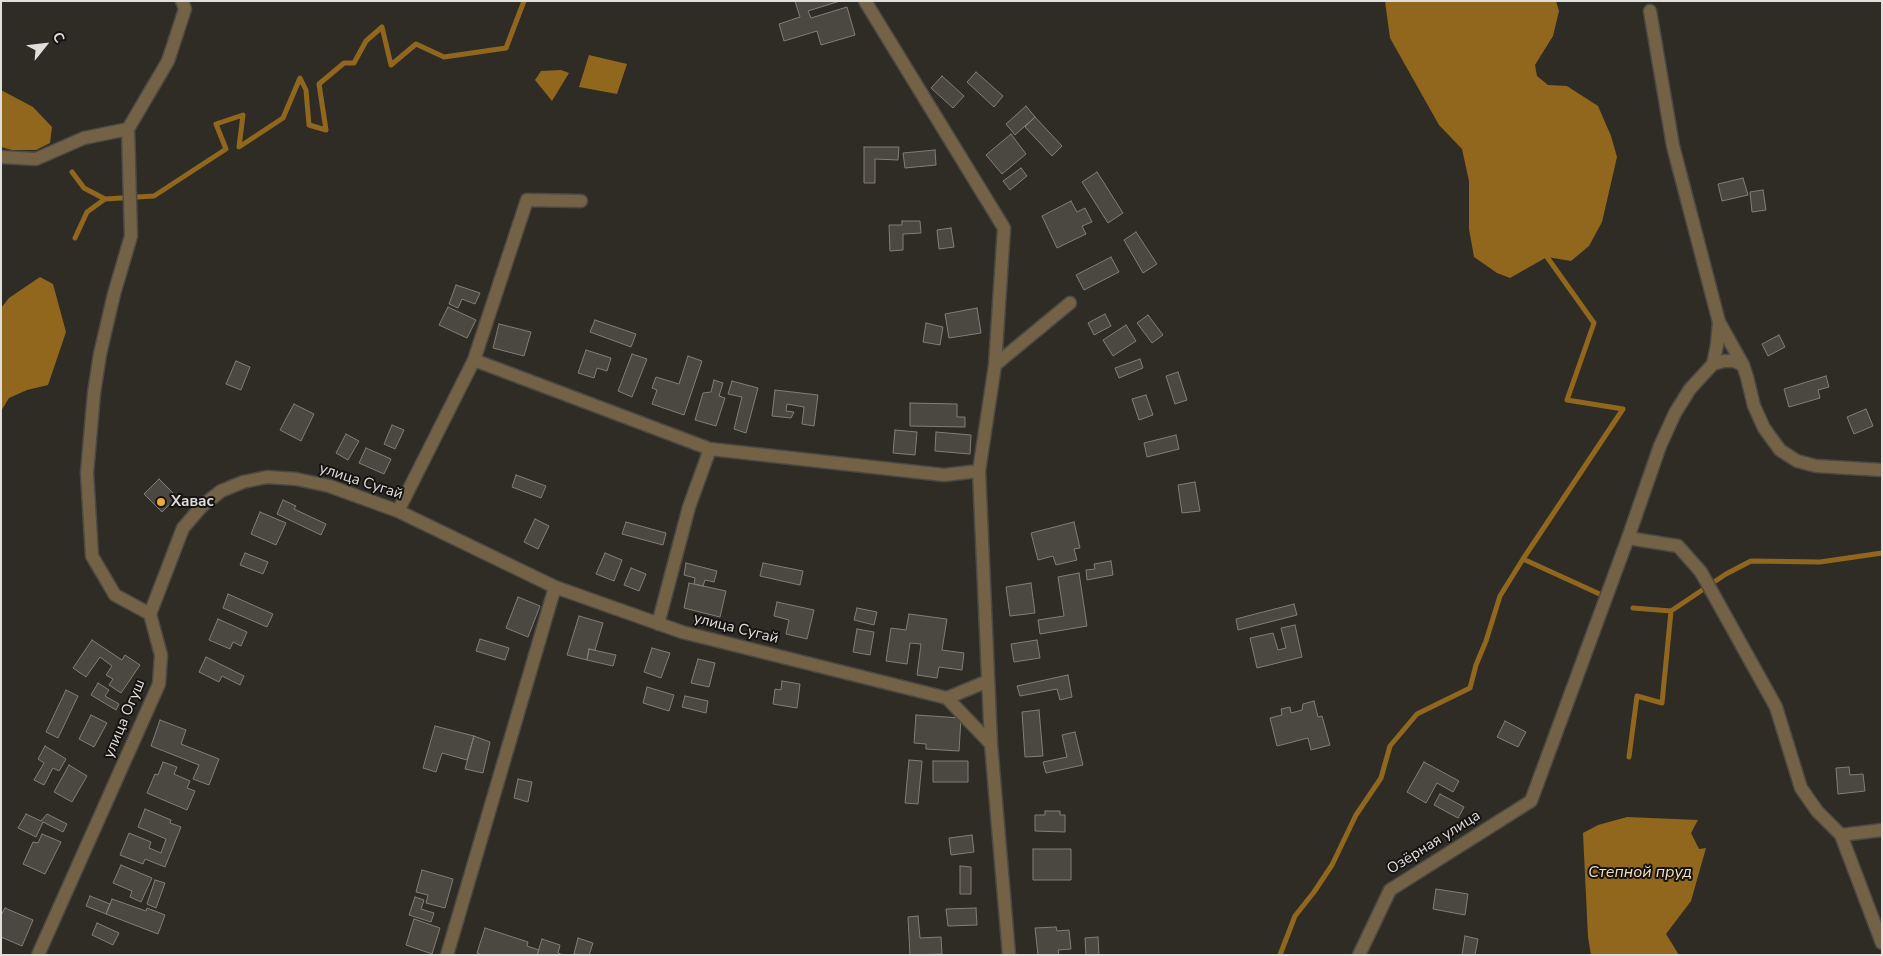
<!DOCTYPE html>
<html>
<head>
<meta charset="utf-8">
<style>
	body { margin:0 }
	#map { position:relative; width:1883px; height:956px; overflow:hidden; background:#2f2c26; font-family:"Nunito Sans",sans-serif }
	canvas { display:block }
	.frame { position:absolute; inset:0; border:2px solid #e1dfdb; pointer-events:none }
	.north { position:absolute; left:20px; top:20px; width:50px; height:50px; -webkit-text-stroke:4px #161412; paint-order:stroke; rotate:61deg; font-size:14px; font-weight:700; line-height:20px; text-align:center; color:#e1dfdb }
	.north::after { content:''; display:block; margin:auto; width:18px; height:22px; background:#e1dfdb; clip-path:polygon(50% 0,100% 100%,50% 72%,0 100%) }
</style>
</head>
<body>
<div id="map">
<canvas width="1883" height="956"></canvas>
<div class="frame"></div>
<div class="north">С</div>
</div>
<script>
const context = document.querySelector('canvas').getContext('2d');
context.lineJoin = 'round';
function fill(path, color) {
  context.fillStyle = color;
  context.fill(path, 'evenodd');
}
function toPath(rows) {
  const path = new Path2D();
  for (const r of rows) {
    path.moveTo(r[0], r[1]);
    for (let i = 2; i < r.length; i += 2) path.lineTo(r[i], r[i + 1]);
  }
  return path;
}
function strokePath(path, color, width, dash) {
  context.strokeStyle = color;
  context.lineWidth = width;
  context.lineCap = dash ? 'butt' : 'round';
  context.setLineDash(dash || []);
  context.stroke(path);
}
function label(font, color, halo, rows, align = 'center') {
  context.font = font + ' "Nunito Sans",sans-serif';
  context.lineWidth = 4;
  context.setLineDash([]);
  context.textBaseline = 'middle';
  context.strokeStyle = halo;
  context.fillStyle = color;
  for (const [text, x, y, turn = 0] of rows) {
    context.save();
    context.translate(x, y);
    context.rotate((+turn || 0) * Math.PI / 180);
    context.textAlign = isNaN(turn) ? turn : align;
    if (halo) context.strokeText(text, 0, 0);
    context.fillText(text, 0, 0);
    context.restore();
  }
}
fill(toPath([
	[1385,1,1556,1,1559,11,1553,36,1535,65,1537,76,1548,85,1567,86,1598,106,1611,136,1617,157,1602,222,1589,246,1571,261,1547,257,1510,278,1497,273,1474,257,1469,229,1469,181,1462,149,1439,125,1390,38],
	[589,55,627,64,617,94,579,87],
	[561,70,569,73,552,101,535,80,541,71],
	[1,90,33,107,52,127,50,143,36,150,12,150,1,147],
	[40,277,53,284,66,332,48,385,27,390,9,398,1,411,1,308,9,298],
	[1627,817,1698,820,1691,833,1699,849,1706,848,1691,901,1666,934,1679,955,1591,955,1588,937,1583,833,1598,825]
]), '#91671e');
strokePath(toPath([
	[72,172,84,188,105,199],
	[75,238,87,212,105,199,154,196,226,149,216,124,243,115,239,147,283,118,300,78,306,90,309,125,326,130,319,84,344,63,354,63,366,41,382,27,391,65,416,44,444,57,506,48,524,1],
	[1552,252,1547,257,1594,323,1567,400,1623,409,1523,559,1604,596],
	[1671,611,1726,574,1751,561,1820,562,1882,553],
	[1629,757,1637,696,1662,703,1671,611,1633,608],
	[1280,955,1295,916,1314,892,1332,865,1356,815,1381,778,1390,746,1417,714,1470,688,1476,665,1486,641,1500,596,1523,559]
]), '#91671e', 5);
const building = toPath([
	[795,1,840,1,808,11,811,18,847,7,855,35,821,45,817,31,784,41,779,24,800,17,795,1],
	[976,72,1003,96,994,107,967,82,976,72],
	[942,76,964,96,953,108,931,88,942,76],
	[1026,106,1035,117,1015,135,1006,124,1026,106],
	[1035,117,1062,146,1052,156,1025,127,1035,117],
	[1011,134,1026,154,1002,174,986,155,1011,134],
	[864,147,899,147,898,160,875,159,875,183,864,183,864,147],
	[935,150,936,165,905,168,903,153,935,150],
	[1021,168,1027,176,1010,190,1003,181,1021,168],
	[1097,172,1123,213,1108,223,1082,182,1097,172],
	[1743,178,1748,195,1722,201,1718,184,1743,178],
	[1763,190,1766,210,1752,212,1750,192,1763,190],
	[1071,201,1077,212,1085,208,1092,222,1082,226,1086,234,1057,248,1042,216,1071,201],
	[902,221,920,221,921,233,903,234,903,250,890,251,889,225,902,225,902,221],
	[951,228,954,247,939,249,937,230,951,228],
	[1136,232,1157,264,1143,273,1124,240,1136,232],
	[1111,257,1119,272,1084,290,1076,275,1111,257],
	[456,285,480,293,475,304,462,299,458,308,449,304,456,285],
	[448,307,476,320,467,338,439,325,448,307],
	[977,308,981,333,949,338,945,314,977,308],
	[1105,314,1111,326,1094,335,1088,323,1105,314],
	[1148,315,1163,335,1152,343,1137,323,1148,315],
	[595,320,636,334,631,347,590,332,595,320],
	[926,323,943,327,940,345,923,342,926,323],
	[499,324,531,332,524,356,493,348,499,324],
	[1126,325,1136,341,1113,356,1103,340,1126,325],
	[1779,335,1785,347,1768,356,1762,344,1779,335],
	[586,350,611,358,607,371,597,368,594,378,578,373,586,350],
	[632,354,647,359,632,397,618,391,632,354],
	[688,356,702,361,684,415,652,404,657,390,652,388,656,377,679,384,688,356],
	[1140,359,1143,368,1119,378,1115,368,1140,359],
	[236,361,250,367,241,390,226,384,236,361],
	[1178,372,1187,400,1175,404,1166,376,1178,372],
	[1826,376,1829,387,1818,390,1820,398,1789,407,1784,389,1826,376],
	[714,380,723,383,719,396,725,398,716,426,695,420,703,393,711,392,714,380],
	[732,381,758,388,746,433,734,429,742,397,728,394,732,381],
	[775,390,818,395,814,426,802,424,804,407,787,404,786,411,794,412,791,418,772,416,775,390],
	[1146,395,1153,415,1139,420,1132,399,1146,395],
	[910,403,957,404,957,417,965,417,965,427,910,426,910,403],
	[294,404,314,414,301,441,280,430,294,404],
	[1866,409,1873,426,1854,434,1847,417,1866,409],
	[392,425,404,430,395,449,384,444,392,425],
	[895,430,917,432,915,455,893,453,895,430],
	[936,432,971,435,970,454,935,451,936,432],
	[346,434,359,441,348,460,336,453,346,434],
	[1176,435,1179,449,1147,457,1144,443,1176,435],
	[366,448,391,459,384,474,359,463,366,448],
	[516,475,546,486,541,498,512,487,516,475],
	[159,479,177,497,162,512,144,494,159,479],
	[1195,482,1200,511,1182,513,1178,485,1195,482],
	[283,500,296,506,294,509,326,524,321,535,277,514,283,500],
	[260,512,286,523,276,545,251,534,260,512],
	[535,519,549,526,538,549,524,542,535,519],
	[626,522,666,533,663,545,622,534,626,522],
	[1074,522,1080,548,1074,549,1077,560,1056,565,1053,556,1038,560,1031,533,1074,522],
	[245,553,268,562,263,574,240,565,245,553],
	[605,553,622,560,614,581,596,574,605,553],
	[1111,561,1113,575,1087,580,1086,570,1095,569,1094,564,1111,561],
	[686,563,717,571,714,582,705,580,703,586,694,584,695,578,684,575,686,563],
	[763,563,803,571,800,585,760,576,763,563],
	[631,568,646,574,639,591,624,585,631,568],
	[1079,573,1087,626,1040,634,1038,620,1064,616,1058,577,1079,573],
	[689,583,726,591,720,617,684,608,689,583],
	[1031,583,1035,613,1010,616,1006,587,1031,583],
	[228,594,273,614,267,627,223,608,228,594],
	[518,597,540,606,528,637,506,628,518,597],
	[777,602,814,610,807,639,786,634,789,620,774,616,777,602],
	[1294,604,1297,615,1238,630,1236,619,1294,604],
	[857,608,877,612,874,625,854,620,857,608],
	[909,614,947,619,942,650,964,653,962,670,939,667,937,678,917,675,921,644,910,643,907,664,886,661,891,628,906,630,909,614],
	[579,616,603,623,595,650,589,649,587,660,567,655,579,616],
	[218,619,247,632,241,646,233,642,230,649,209,640,218,619],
	[1295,625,1302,657,1257,668,1250,638,1273,633,1278,650,1286,648,1281,628,1295,625],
	[857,629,874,632,870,655,853,652,857,629],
	[480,639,509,648,505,660,476,651,480,639],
	[92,640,122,660,125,655,140,665,121,693,109,685,113,679,106,675,112,666,100,657,86,677,73,668,92,640],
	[1037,640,1040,658,1014,662,1011,644,1037,640],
	[652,648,670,653,661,678,644,672,652,648],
	[589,649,616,655,613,666,587,660,589,649],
	[206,657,244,676,240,685,222,676,219,682,199,672,206,657],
	[698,659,715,663,709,687,691,683,698,659],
	[1068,675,1072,697,1060,700,1057,689,1020,696,1017,686,1068,675],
	[782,681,800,684,797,708,773,704,775,689,781,690,782,681],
	[98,683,109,690,105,696,119,704,116,710,91,695,98,683],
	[647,687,674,695,669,711,643,703,647,687],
	[66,690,78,696,58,738,46,732,66,690],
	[685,696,708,701,706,713,682,707,685,696],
	[1314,701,1318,717,1322,716,1330,745,1311,750,1308,738,1277,746,1270,718,1282,715,1281,709,1290,707,1291,713,1302,710,1303,704,1314,701],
	[1039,710,1043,756,1025,757,1022,712,1039,710],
	[91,715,107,723,94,747,79,739,91,715],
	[916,715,961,718,959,751,926,749,926,744,914,743,916,715],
	[160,720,186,730,181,744,219,759,209,785,193,779,199,765,151,746,160,720],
	[1505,721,1526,732,1518,747,1497,737,1505,721],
	[435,726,474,736,467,760,442,753,436,772,423,768,435,726],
	[1075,732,1083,765,1046,773,1043,762,1067,757,1062,735,1075,732],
	[474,736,490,742,483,773,465,769,474,736],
	[45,746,66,759,59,771,53,768,44,785,34,780,44,763,38,759,45,746],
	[909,760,922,761,918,804,905,803,909,760],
	[933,761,968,761,968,782,933,782,933,761],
	[163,762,177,767,174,774,190,781,187,788,195,791,187,810,147,793,155,774,158,775,163,762],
	[1424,762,1459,781,1453,792,1437,783,1426,803,1407,792,1424,762],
	[69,765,87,776,72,802,54,792,69,765],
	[1849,767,1850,775,1863,774,1865,791,1838,794,1836,768,1849,767],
	[518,779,532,782,528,802,514,798,518,779],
	[1440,794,1464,807,1458,818,1434,805,1440,794],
	[145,809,171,820,170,823,181,827,165,867,145,859,143,864,120,855,129,833,151,842,149,848,161,853,166,839,138,827,145,809],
	[1045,811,1060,811,1060,815,1065,815,1065,832,1035,831,1035,815,1045,815,1045,811],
	[26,814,41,821,47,814,67,824,63,832,43,822,36,837,18,828,26,814],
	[42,834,61,842,45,874,23,864,33,842,38,843,42,834],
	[972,835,974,852,951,855,949,838,972,835],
	[1033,849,1071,849,1071,880,1033,880,1033,849],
	[121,865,152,878,141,902,130,897,132,891,113,883,121,865],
	[960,866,971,867,971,894,960,894,960,866],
	[422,870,453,879,445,908,426,903,428,895,416,892,422,870],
	[155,880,165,883,156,908,147,904,155,880],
	[1436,889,1468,894,1465,915,1433,909,1436,889],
	[90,896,110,904,106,914,86,906,90,896],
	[415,897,424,900,421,909,434,913,431,922,409,915,415,897],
	[112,899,146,911,147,908,165,915,158,934,106,914,112,899],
	[5,908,33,920,22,946,1,937,1,915,5,908],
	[976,908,977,925,948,926,946,909,976,908],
	[918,916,920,938,941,937,942,954,910,955,908,917,918,916],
	[414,919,440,928,432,954,406,945,414,919],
	[97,923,119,933,113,945,92,935,97,923],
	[1056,927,1057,931,1069,930,1071,949,1058,950,1059,955,1038,955,1035,928,1056,927],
	[485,928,528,942,527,946,539,950,537,955,482,955,477,953,485,928],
	[1465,936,1478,939,1475,955,1462,955,1465,936],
	[1098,937,1099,955,1086,955,1085,938,1098,937],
	[578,938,593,943,589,955,574,954,578,938],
	[542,939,560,945,558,953,563,955,537,955,542,939]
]);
fill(building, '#4b4741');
strokePath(building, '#827e77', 1);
const minor = toPath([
	[865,1,1004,228,995,365,979,471,991,744,1009,955],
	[1650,11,1673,146,1719,322,1743,365],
	[1,157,36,159,84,138,128,129],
	[474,360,527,200,581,201],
	[1713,364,1717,345,1719,322],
	[995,365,1070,303],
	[398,511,474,360,710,449,944,475,979,471],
	[1628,538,1660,446,1675,413,1690,389,1713,364,1724,361,1734,361,1743,365,1747,377,1754,406,1764,428,1780,450,1797,461,1816,466,1882,470],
	[150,614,115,595,92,556,87,473,94,393,100,354,114,294,131,236,128,129,168,61,185,9,182,1],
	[658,624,689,507,710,449],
	[947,698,988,681],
	[1841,835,1882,943],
	[38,955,159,684,161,655,150,614,183,528,202,506,221,491,243,482,267,477,296,479,329,486,398,511,555,587,682,632,947,698,991,744],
	[447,955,555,587],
	[1359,955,1390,890,1531,801,1628,538,1678,546,1701,572,1776,707,1801,788,1817,811,1841,835,1882,830]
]);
strokePath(minor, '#4b4943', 15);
strokePath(minor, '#746247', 12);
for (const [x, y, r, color] of [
	[161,502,5,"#ebaa39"]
]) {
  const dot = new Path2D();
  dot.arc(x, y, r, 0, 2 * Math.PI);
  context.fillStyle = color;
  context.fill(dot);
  strokePath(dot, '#161412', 2);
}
label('15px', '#e1dfdb', '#161412', [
	["улица Сугай",361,482,18],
	["улица Сугай",736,629,14],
	["улица Огуш",125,719,-67],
	["Озёрная улица",1434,843,-32]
]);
label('bold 15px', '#e1dfdb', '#161412', [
	["Хавас",171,502]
], 'left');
label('italic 16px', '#f6debb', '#161412', [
	["Степной пруд",1640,873]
]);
</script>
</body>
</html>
